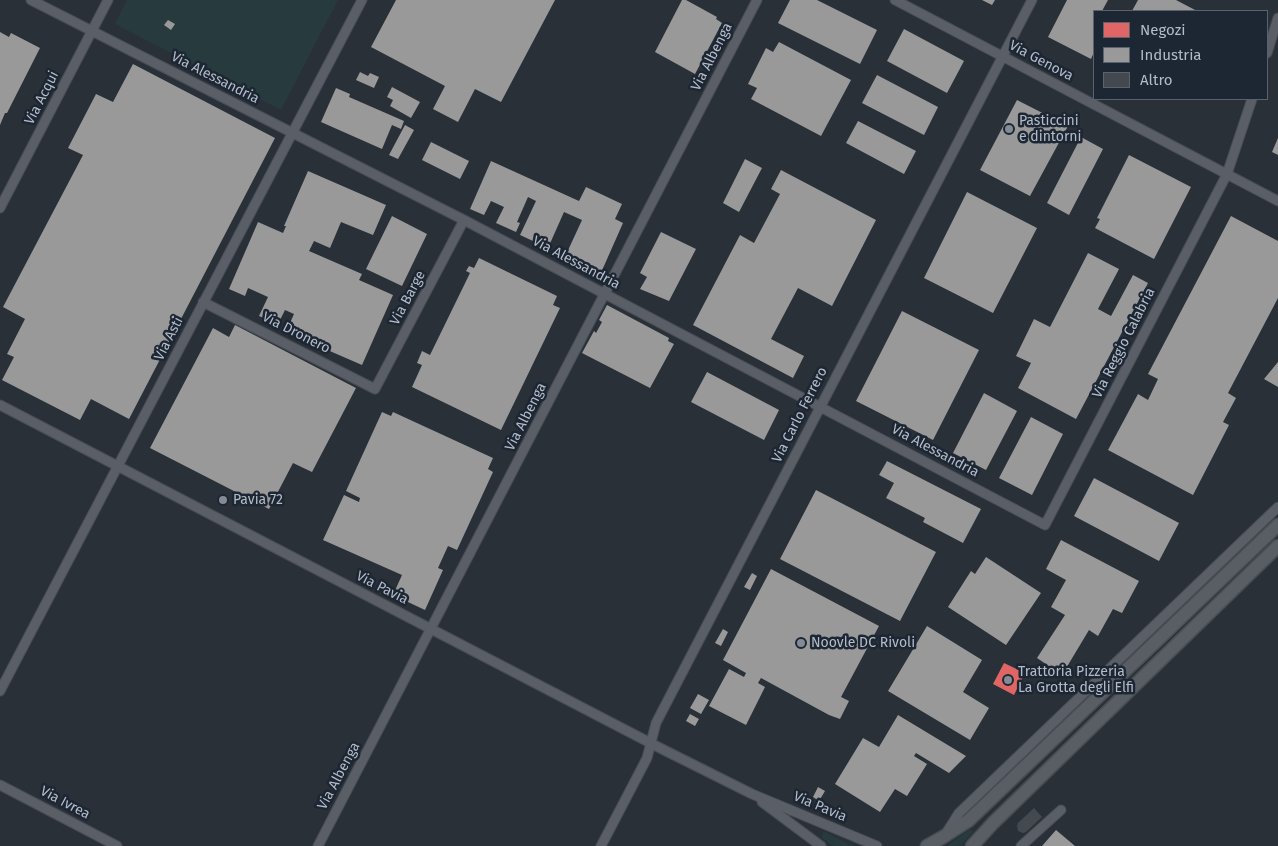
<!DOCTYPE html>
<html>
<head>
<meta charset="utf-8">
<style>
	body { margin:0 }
	#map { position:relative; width:1278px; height:846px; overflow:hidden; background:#2a3038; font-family:"Fira Sans",sans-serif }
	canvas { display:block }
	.legend { position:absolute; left:1093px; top:10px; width:175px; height:90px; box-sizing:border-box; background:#1d2633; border:1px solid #59626f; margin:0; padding:6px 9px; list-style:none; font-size:15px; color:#b4bcc9 }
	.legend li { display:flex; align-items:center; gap:10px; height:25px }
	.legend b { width:25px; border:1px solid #59626f }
</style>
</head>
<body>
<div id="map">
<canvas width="1278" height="846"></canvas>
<ul class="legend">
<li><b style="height:14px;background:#e06666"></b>Negozi</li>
<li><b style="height:14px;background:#999"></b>Industria</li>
<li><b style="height:14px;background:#444950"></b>Altro</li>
</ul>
</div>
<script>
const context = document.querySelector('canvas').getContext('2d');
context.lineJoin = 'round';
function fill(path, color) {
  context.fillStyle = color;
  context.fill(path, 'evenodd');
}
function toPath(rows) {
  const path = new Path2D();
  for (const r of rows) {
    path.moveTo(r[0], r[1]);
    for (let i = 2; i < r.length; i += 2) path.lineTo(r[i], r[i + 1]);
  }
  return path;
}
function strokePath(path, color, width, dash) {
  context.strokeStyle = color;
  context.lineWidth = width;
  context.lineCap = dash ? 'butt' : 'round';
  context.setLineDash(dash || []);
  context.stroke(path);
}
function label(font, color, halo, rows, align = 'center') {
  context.font = font + ' "Fira Sans",sans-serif';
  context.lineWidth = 5;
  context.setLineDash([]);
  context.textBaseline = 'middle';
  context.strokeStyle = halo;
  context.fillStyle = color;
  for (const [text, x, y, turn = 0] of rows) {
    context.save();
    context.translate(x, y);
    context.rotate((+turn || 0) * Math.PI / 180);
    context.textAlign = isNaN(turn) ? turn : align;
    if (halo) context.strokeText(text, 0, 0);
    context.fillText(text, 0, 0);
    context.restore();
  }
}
fill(toPath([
	[127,0,338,0,281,110,115,24],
	[970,829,973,832,960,846,947,846],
	[823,832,825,832,852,846,833,846,822,838]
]), '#273a3e');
fill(toPath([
	[1004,663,1025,673,1014,695,993,684]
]), '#e06666');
fill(toPath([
	[396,0,555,0,501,102,475,89,458,122,433,109,445,86,371,47],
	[682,0,686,0,717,17,716,19,722,23,695,74,655,52],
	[790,0,817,0,877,30,860,64,778,23],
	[982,0,995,0,992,5],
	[1067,0,1108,0,1102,11,1094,11,1094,52,1091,59,1048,37],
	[1138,0,1176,0,1197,11,1132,11],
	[168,20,175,24,171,30,164,25],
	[904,29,964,61,947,93,887,61],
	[0,32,9,37,11,33,40,48,7,113,5,113,0,125],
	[779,42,851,80,821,136,751,99,757,88,748,84,766,48,773,52],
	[133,64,275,138,129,419,91,399,80,420,2,380,14,357,7,354,25,319,3,307,83,155,68,148,96,94,113,102],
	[360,72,368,76,370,73,379,77,374,88,356,80],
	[877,75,938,107,924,135,862,103],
	[392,87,420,102,411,118,390,106,393,100,387,97],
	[336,88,350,94,349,97,404,121,401,129,392,125,382,149,321,122],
	[1017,100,1068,126,1030,196,980,170],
	[858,121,916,151,904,174,846,143],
	[405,125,414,130,398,159,389,155],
	[1081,137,1103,149,1069,215,1047,203],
	[1278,138,1278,155,1272,152],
	[431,142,469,161,460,179,422,160],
	[1129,155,1191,187,1154,259,1095,228,1100,219,1097,218],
	[745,159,762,168,739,212,723,203],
	[491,161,579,201,586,187,622,204,615,219,623,223,600,275,564,259,582,220,564,212,548,248,520,235,536,201,528,197,517,222,520,223,516,232,496,223,504,207,491,201,484,215,470,209],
	[781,170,876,220,832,306,798,288,771,339,804,356,793,378,693,325,740,235,754,243,780,194,771,189],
	[308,171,386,205,373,235,341,222,330,248,314,241,309,251,362,274,359,280,393,295,362,365,286,332,294,314,285,310,278,324,259,316,268,297,248,288,245,296,229,289,258,222,283,233,286,226,284,226],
	[967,192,1037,228,993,313,924,278],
	[392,216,427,234,402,286,366,269],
	[1231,216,1278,241,1278,298,1228,393,1236,398,1223,422,1229,425,1193,495,1108,450,1138,394,1148,400,1158,379,1148,374],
	[661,232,696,249,669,301,640,289,647,277,640,273],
	[1088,253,1119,269,1098,309,1111,316,1133,275,1148,283,1076,419,1018,388,1031,363,1016,356,1034,319,1050,327],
	[479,258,557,296,553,305,560,308,501,430,412,387,422,365,417,363,422,351,430,355,470,273,466,271,469,266,474,268],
	[607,305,669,338,668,341,674,344,650,388,582,353,594,331,596,333,602,322,599,320],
	[902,311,979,350,933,440,856,401],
	[235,325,356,388,312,472,293,463,269,509,150,448,213,328,229,337],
	[1278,362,1278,387,1264,379],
	[707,372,779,410,764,440,691,402],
	[984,393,1017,411,986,470,953,453],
	[382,412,391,416,393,412,493,458,488,469,493,472,457,550,448,546,438,568,443,570,425,610,393,595,402,575,323,540,344,495,359,502,360,498,346,491],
	[1031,417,1063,434,1032,495,999,478],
	[887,461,981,509,963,543,923,522,925,518,886,498,894,483,879,475],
	[1094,478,1179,523,1159,561,1074,516],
	[816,490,936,552,900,621,780,559],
	[1061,540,1139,581,1122,613,1113,609,1098,636,1089,630,1062,675,1037,658,1065,615,1051,607,1066,580,1046,569],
	[986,557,1041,593,1006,645,948,607,971,571,975,574],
	[771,569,879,626,841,697,849,701,840,719,829,715,761,678,758,683,765,687,746,725,709,706,729,669,744,677,746,673,723,660],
	[752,573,757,576,750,590,744,587],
	[927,626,982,660,963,692,989,708,970,740,888,691],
	[723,629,728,632,721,646,715,643],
	[698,694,709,700,701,714,690,708],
	[690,714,699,719,695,726,686,721],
	[898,715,966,756,949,773,916,753,914,756,927,764,907,796,895,789,880,812,835,784,863,738,879,747],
	[818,787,825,791,819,801,813,797],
	[1056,830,1075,846,1042,846]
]), '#999');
fill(toPath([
	[1034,808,1042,817,1026,832,1023,833,1018,831,1017,826,1018,823]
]), '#444950');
const minor = toPath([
	[31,0,464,220,1045,525,1227,174,1252,99],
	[895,0,1278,201],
	[1267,53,1278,18],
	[0,208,108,0],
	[203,302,375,389,464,220],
	[0,405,662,749,752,794,877,846],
	[0,691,362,0],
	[0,785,117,846],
	[762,802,821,846],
	[947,832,959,813,1278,507],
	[318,846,757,0],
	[601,846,647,758,656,723,1032,0],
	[1021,846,1061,810]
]);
const secondary = toPath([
	[927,846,943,837,968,821,1278,525],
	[972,846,993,823,1278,546]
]);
strokePath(minor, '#484c53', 11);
strokePath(secondary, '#484c53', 15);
strokePath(minor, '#5a5e66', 9);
strokePath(secondary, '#595d64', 12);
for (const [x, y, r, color] of [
	[1009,129,5,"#848b96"],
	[223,500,5,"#848b96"],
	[801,643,5,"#848b96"],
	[1008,680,5,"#848b96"]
]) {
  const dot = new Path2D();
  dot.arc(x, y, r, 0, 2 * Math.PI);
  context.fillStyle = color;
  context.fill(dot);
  strokePath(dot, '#1d2633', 2);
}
label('14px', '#b4bcc9', '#1d2633', [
	["Via Albenga",712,57,-63],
	["Via Genova",1041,61,28],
	["Via Alessandria",215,78,27],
	["Via Acqui",42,98,-63],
	["Via Alessandria",576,263,28],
	["Via Barge",408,298,-62],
	["Via Dronero",296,333,27],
	["Via Asti",169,339,-63],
	["Via Reggio Calabria",1124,343,-63],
	["Via Carlo Ferrero",800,415,-63],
	["Via Albenga",526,417,-63],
	["Via Alessandria",935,451,28],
	["Via Pavia",382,588,27],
	["Via Albenga",339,776,-62],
	["Via Ivrea",65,803,28],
	["Via Pavia",820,807,23]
]);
label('14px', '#b4bcc9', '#1d2633', [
	["Pasticcini",1019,121],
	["e dintorni",1019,137],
	["Pavia 72",233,500],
	["Noovle DC Rivoli",811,643],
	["Trattoria Pizzeria",1018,672],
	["La Grotta degli Elfi",1018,688]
], 'left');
</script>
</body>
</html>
